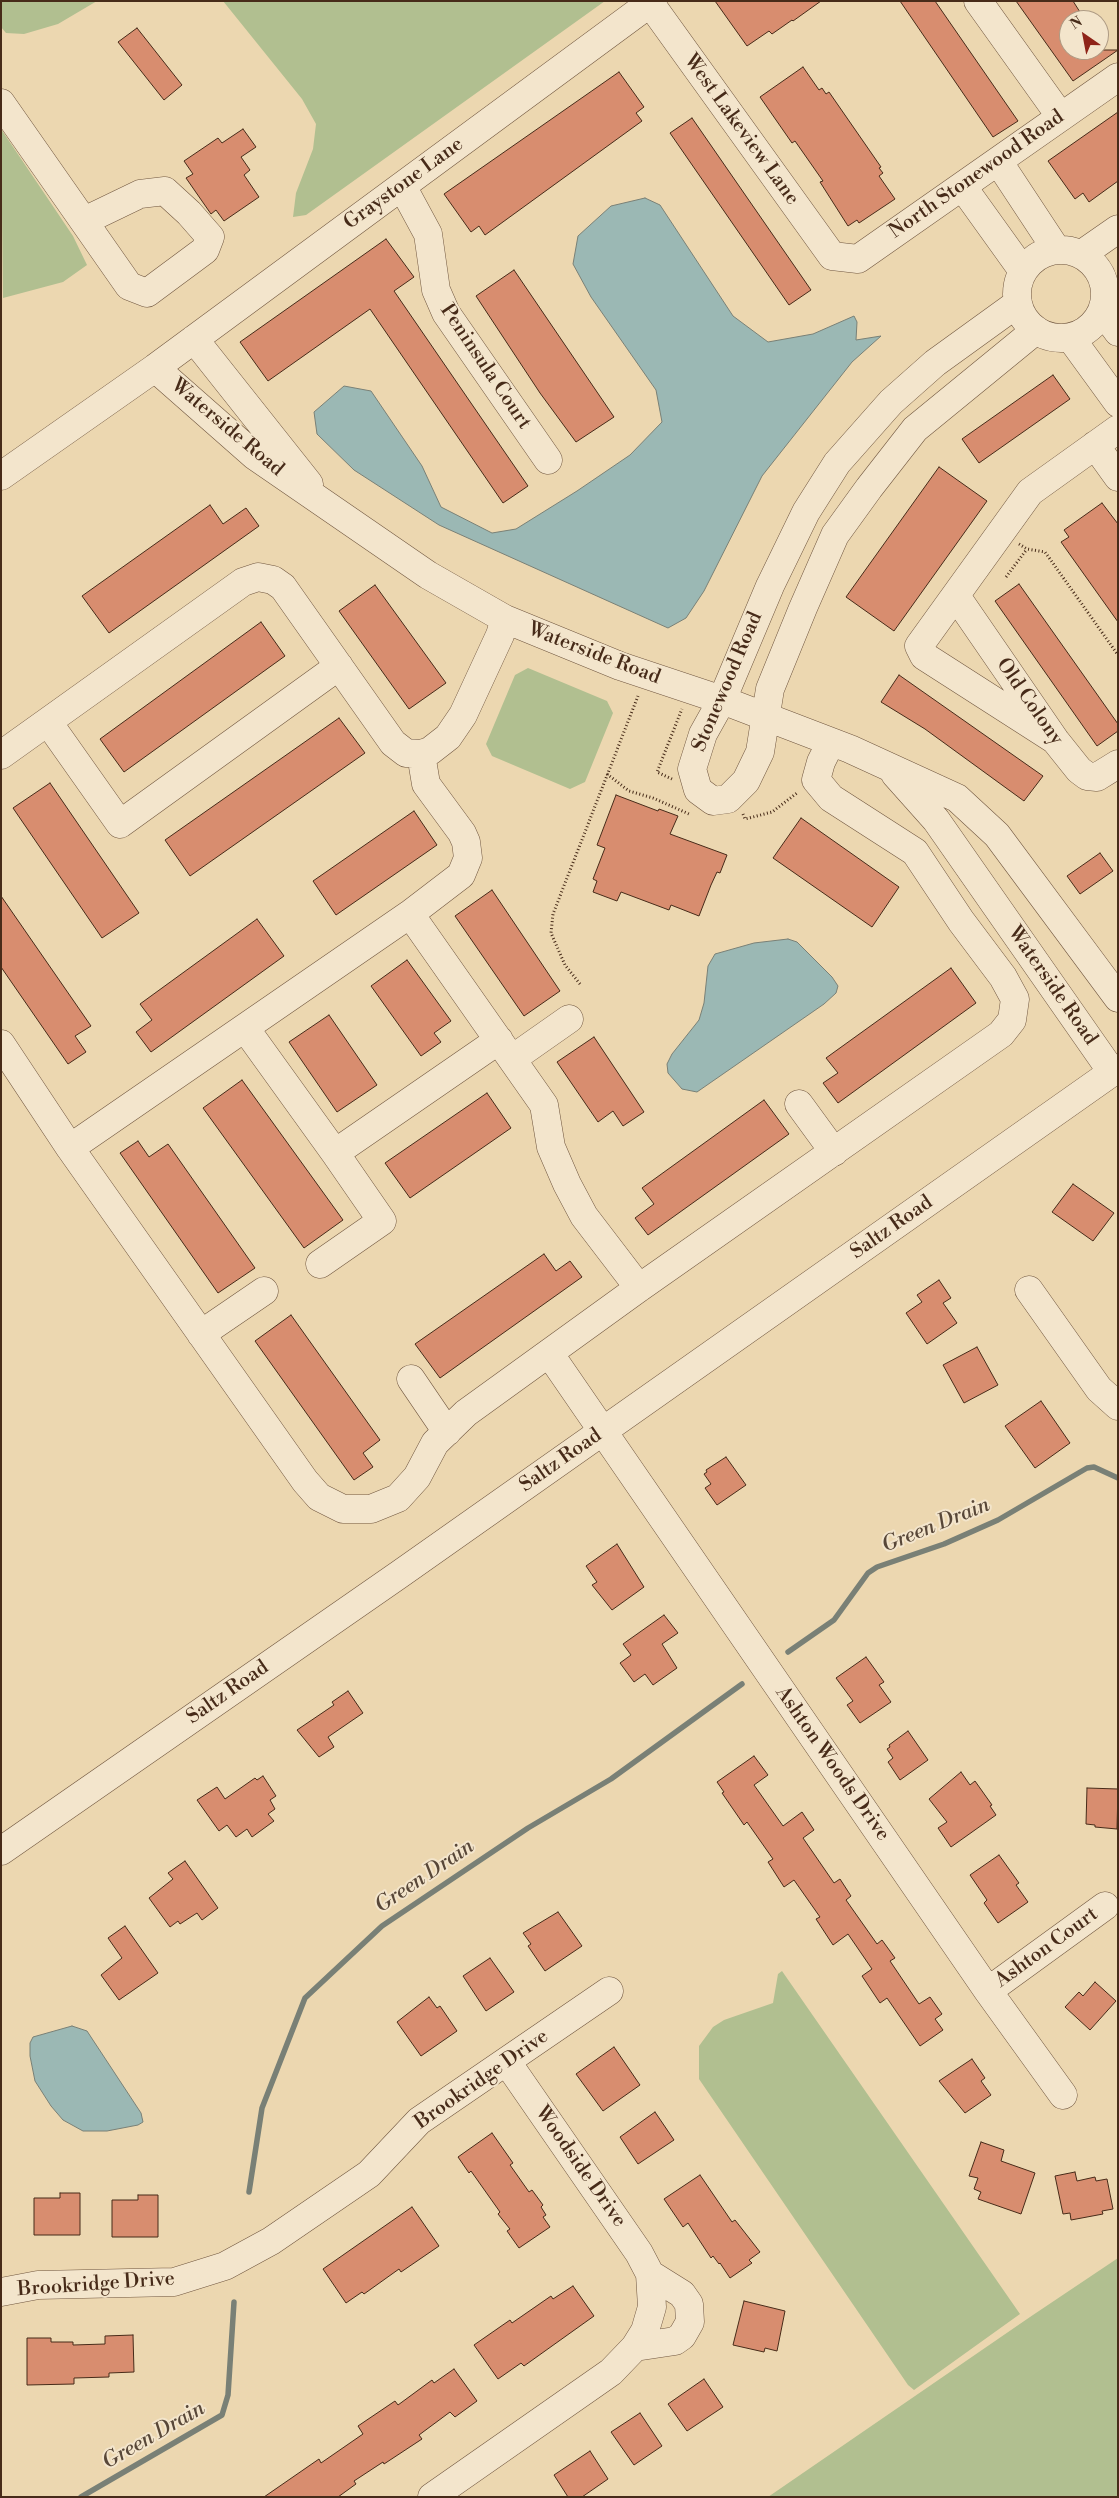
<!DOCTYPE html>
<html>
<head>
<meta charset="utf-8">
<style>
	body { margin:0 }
	#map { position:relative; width:1119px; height:2498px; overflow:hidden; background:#ecd7b0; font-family:"Libre Bodoni",serif }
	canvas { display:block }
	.frame { position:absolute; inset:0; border:2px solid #472b19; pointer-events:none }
	.north { position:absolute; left:1059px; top:10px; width:50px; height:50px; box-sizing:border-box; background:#f3e5cc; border:1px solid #ae9b84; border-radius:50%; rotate:327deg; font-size:14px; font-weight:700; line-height:20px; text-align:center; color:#472b19 }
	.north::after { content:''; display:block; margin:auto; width:18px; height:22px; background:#8f2418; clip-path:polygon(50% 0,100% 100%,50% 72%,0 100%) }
</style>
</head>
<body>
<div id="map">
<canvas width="1119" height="2498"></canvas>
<div class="frame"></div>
<div class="north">N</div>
</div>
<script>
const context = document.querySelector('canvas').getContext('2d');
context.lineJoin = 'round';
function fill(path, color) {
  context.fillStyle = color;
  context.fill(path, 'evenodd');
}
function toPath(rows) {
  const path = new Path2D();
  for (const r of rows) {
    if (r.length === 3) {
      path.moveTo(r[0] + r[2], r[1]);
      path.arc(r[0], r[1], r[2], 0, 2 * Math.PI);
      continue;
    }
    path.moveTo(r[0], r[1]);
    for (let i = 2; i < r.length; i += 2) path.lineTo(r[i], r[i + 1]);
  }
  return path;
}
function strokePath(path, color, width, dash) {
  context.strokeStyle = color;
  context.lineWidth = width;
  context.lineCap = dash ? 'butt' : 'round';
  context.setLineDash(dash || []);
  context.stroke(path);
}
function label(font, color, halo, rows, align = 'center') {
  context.font = font + ' "Libre Bodoni",serif';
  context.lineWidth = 4;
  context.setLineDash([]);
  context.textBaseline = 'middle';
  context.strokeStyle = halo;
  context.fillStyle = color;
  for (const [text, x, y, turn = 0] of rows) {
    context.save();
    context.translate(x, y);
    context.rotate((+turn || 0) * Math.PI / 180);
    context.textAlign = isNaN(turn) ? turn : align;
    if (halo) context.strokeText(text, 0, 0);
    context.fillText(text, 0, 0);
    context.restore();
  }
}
fill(toPath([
	[1,1,97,1,58,24,24,34,6,33,1,27],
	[223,1,605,1,306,215,293,217,296,193,313,149,316,124,302,99],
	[1,129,73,236,87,265,63,282,3,298],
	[528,668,607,701,613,713,585,782,570,789,492,756,486,744,515,675],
	[782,1971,1020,2314,914,2390,908,2385,699,2079,699,2046,713,2027,724,2020,773,2003,778,1974],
	[1118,2258,1118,2497,768,2497,1030,2317]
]), '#b1bf90');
const water = toPath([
	[645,198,660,205,733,316,768,342,813,334,854,316,857,322,856,340,881,336,852,362,762,476,704,591,686,618,668,628,439,525,354,470,317,434,314,412,344,386,371,391,422,466,441,507,492,533,516,529,577,491,630,455,662,422,656,390,591,297,573,264,578,236,611,206,645,198],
	[788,939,797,942,832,977,838,986,836,993,824,1004,697,1092,682,1089,668,1073,667,1064,672,1054,699,1020,704,1003,708,966,715,954,754,943,788,939],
	[72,2026,87,2031,141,2113,143,2122,138,2125,107,2131,83,2131,63,2120,51,2106,35,2081,30,2056,30,2043,33,2037,72,2026]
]);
fill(water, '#9bb8b4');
strokePath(water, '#798076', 1);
strokePath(toPath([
	[788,1652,834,1620,868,1573,877,1567,944,1544,998,1520,1087,1468,1094,1467,1118,1478],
	[249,2192,262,2108,305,1998,382,1926,528,1828,611,1779,742,1684],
	[81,2497,222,2415,228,2395,234,2302]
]), '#798076', 5.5);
const building = toPath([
	[715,1,821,1,793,21,792,20,772,34,769,31,747,46,715,1],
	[900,1,935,1,1018,121,993,137,900,1],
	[1016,1,1073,1,1085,20,1069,20,1069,50,1118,50,1073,81,1016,1],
	[137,28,182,85,164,100,118,42,137,28],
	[803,67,819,90,822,88,826,94,829,92,881,167,879,168,883,173,879,176,895,199,859,223,857,220,848,226,820,182,823,181,795,141,792,143,760,97,803,67],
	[619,72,644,107,636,113,642,121,485,235,479,226,471,232,444,194,619,72],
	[1118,112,1118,181,1089,202,1083,193,1075,199,1048,161,1118,112],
	[692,118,811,290,789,305,670,133,692,118],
	[243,129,256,147,241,157,250,170,244,175,259,197,224,221,216,210,211,214,186,178,193,174,184,161,218,138,222,143,243,129],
	[386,239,414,277,394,291,528,486,503,503,370,309,268,381,240,342,386,239],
	[514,270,614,417,576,442,540,393,476,296,514,270],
	[1053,375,1070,399,979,463,962,439,1053,375],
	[939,467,987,501,894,631,846,597,939,467],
	[1102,503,1118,524,1118,622,1061,542,1069,537,1064,530,1102,503],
	[210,505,223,524,246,508,259,526,109,633,82,596,210,505],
	[1019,584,1118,724,1118,731,1097,746,995,601,1019,584],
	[375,585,446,683,409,709,339,611,375,585],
	[261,622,285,656,124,772,100,739,261,622],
	[899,675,1043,776,1024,801,925,729,881,702,899,675],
	[339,718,365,753,190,876,165,840,339,718],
	[50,783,139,913,102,938,13,808,50,783],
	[616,795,658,811,659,809,678,816,670,834,727,855,720,873,717,872,711,885,699,916,671,905,669,910,621,892,617,901,593,892,597,881,593,879,605,848,597,845,616,795],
	[414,811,437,845,336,915,313,881,414,811],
	[801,818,899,887,872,927,773,858,801,818],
	[1100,853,1113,871,1080,894,1067,876,1100,853],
	[492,890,560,991,524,1016,455,916,492,890],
	[1,896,91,1026,75,1036,86,1052,68,1064,1,967,1,896],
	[257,919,284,956,151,1052,136,1032,152,1020,140,1004,257,919],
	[407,960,451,1021,434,1033,441,1042,421,1056,371,986,407,960],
	[951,968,976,1003,838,1103,823,1083,838,1073,826,1058,951,968],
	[329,1015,377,1085,337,1112,289,1042,329,1015],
	[594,1037,644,1112,623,1126,613,1111,598,1122,557,1062,594,1037],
	[242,1080,343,1220,304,1248,203,1108,242,1080],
	[487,1093,511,1128,410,1198,385,1163,487,1093],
	[764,1100,789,1134,648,1235,635,1218,654,1204,642,1188,764,1100],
	[138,1141,149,1157,168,1144,255,1268,218,1293,120,1153,138,1141],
	[1073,1184,1114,1213,1093,1241,1052,1212,1073,1184],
	[544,1254,556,1271,570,1261,582,1277,440,1378,415,1344,544,1254],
	[939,1280,951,1298,943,1303,957,1323,927,1344,906,1313,922,1302,917,1295,939,1280],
	[291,1315,380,1440,363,1453,373,1467,354,1480,255,1341,291,1315],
	[977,1347,998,1385,964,1403,943,1365,977,1347],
	[1041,1401,1070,1443,1035,1468,1005,1426,1041,1401],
	[726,1457,746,1485,717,1505,705,1488,711,1484,704,1474,707,1472,706,1470,726,1457],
	[617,1544,644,1587,612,1610,592,1585,597,1582,586,1566,617,1544],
	[664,1615,678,1633,662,1644,677,1668,653,1685,645,1674,634,1682,620,1663,631,1655,623,1644,664,1615],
	[866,1657,884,1682,879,1685,891,1702,860,1723,847,1705,853,1701,836,1678,866,1657],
	[348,1691,363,1713,328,1737,334,1747,319,1757,297,1730,334,1705,332,1702,348,1691],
	[908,1731,928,1760,900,1780,888,1762,893,1758,887,1749,890,1747,889,1745,908,1731],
	[754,1756,768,1775,754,1785,783,1826,802,1812,814,1830,803,1838,834,1883,840,1879,851,1896,846,1900,877,1944,882,1940,895,1958,890,1961,919,2004,930,1997,942,2014,935,2019,943,2030,920,2046,887,1998,880,2003,862,1976,872,1969,848,1934,833,1945,816,1919,820,1917,794,1880,784,1887,768,1862,773,1859,747,1822,744,1825,722,1793,724,1792,717,1782,754,1756],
	[961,1772,970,1785,975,1781,992,1805,990,1806,996,1815,951,1847,938,1828,947,1822,929,1799,961,1772],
	[263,1776,276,1796,270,1800,275,1809,268,1814,274,1821,252,1837,247,1829,236,1837,227,1825,219,1831,197,1800,217,1787,225,1799,255,1778,257,1780,263,1776],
	[1087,1788,1118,1789,1117,1829,1095,1827,1095,1825,1086,1824,1087,1788],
	[999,1855,1019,1883,1016,1885,1028,1902,998,1923,984,1903,987,1900,970,1875,999,1855],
	[185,1861,218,1908,202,1920,197,1913,180,1924,178,1921,170,1927,149,1898,173,1879,168,1873,185,1861],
	[558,1912,582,1946,545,1971,528,1946,531,1944,523,1933,558,1912],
	[125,1926,158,1973,119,2000,101,1975,122,1958,108,1938,125,1926],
	[490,1958,514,1992,486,2011,463,1976,490,1958],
	[1095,1982,1116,2001,1090,2030,1065,2007,1079,1992,1083,1996,1095,1982],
	[429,1997,437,2008,440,2006,457,2031,421,2056,397,2022,429,1997],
	[614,2047,640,2085,603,2111,576,2074,614,2047],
	[972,2059,985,2078,981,2081,991,2095,965,2113,939,2081,972,2059],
	[655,2112,674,2140,638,2164,620,2137,655,2112],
	[492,2133,513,2163,510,2165,529,2192,532,2190,543,2205,541,2207,546,2215,543,2217,550,2227,519,2248,507,2231,510,2229,498,2214,500,2212,471,2171,469,2173,458,2157,492,2133],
	[981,2142,1004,2150,1001,2161,1035,2173,1021,2214,978,2199,981,2192,974,2189,978,2178,969,2176,981,2142],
	[1075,2172,1077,2181,1095,2177,1096,2181,1107,2179,1113,2209,1102,2211,1103,2214,1071,2220,1070,2213,1063,2214,1055,2176,1075,2172],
	[700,2175,732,2222,735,2220,760,2252,749,2260,752,2263,730,2278,720,2263,719,2264,713,2256,711,2258,688,2223,683,2227,664,2199,700,2175],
	[60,2193,80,2193,80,2235,34,2235,34,2198,60,2198,60,2193],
	[138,2195,158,2195,158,2237,112,2237,112,2200,138,2200,138,2195],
	[412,2207,439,2246,401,2272,399,2269,364,2294,362,2292,346,2303,323,2269,412,2207],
	[573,2286,594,2316,524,2366,521,2363,498,2379,474,2345,510,2320,512,2323,551,2296,553,2299,573,2286],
	[744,2301,785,2311,777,2351,765,2348,764,2352,733,2345,744,2301],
	[133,2335,134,2372,109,2373,109,2377,74,2378,74,2384,27,2385,27,2338,51,2338,51,2342,73,2342,73,2345,105,2344,105,2336,133,2335],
	[454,2369,477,2401,455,2417,450,2412,419,2435,422,2439,384,2464,383,2462,354,2481,356,2484,338,2497,264,2497,319,2459,321,2463,363,2434,358,2426,395,2401,398,2405,432,2380,434,2383,454,2369],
	[704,2379,723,2407,687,2431,668,2404,704,2379],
	[640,2413,662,2446,634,2465,611,2432,640,2413],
	[590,2451,608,2479,582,2497,568,2497,554,2475,590,2451]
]);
fill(building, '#d88d6f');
strokePath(building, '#472b19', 1);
const minor = toPath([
	[978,1,1061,117],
	[650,3,832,256,858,259,1118,77],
	[1,103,129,286,147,293,205,250,210,237,189,213,165,191,140,194,84,221],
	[998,161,1056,249],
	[402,186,428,234,436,290,446,313,548,460],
	[962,186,1023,271],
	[1061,294,44],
	[1082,254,1118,229],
	[1018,303,935,363,891,402,837,463,806,512,770,586,722,700,703,734,692,769,698,790,713,801,728,799,746,781,760,752,770,689,803,608,835,535,869,488,915,429,1036,330],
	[1102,310,1118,332],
	[1070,337,1118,403],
	[194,339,309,484],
	[155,368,255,456,428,575,505,619,620,666,722,700,850,749,957,798,997,835,1118,998],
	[1095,445,1118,477],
	[1,476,155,368,653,1],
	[956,596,1055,740,1079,770,1087,776,1097,777,1118,764],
	[48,722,120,824,339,666],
	[1055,740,924,656,919,646,1030,492,1118,429],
	[1,755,243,582,258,577,273,580,283,587,393,743,406,753,421,754,430,751,448,737,463,715,500,635,505,619],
	[895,774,936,820,1112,1072],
	[410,914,544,1105,551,1147,567,1184,584,1216,639,1288],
	[245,1028,335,1153,499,1040],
	[1,1044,70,1148,305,1481,319,1497,343,1509,371,1509,398,1498,417,1477,435,1443,466,1413,639,1288,1001,1034,1012,1020,1015,999,1003,977,961,921,915,852,831,798,816,780,821,762,831,742],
	[512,1059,569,1019],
	[799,1104,834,1152],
	[70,1148,410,914,461,875,468,858,466,842,462,833,426,784,421,754],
	[320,1264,382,1221,335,1153],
	[1029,1290,1099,1389,1118,1406],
	[201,1334,264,1291],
	[549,1353,988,1991,1063,2095],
	[411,1379,447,1432],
	[1,1851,400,1574,1118,1068],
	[988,1991,1105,1906],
	[1,2292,38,2285,174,2282,225,2266,271,2241,369,2174,419,2121,609,1991],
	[635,2347,675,2341,682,2336,690,2322,689,2304,682,2294,650,2274],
	[432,2497,611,2372,635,2347,645,2331,652,2307,650,2274,639,2253,507,2062]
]);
strokePath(minor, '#70563f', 29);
strokePath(toPath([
	[1019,544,1027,549,1045,552,1118,655],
	[1006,577,1027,549],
	[607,774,629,791,653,798,689,814],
	[672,779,657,772,682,709],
	[743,814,745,819,772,812,797,793],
	[580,984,565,965,551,933,553,914,638,696]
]), '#472b19', 3, [1, 2.5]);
strokePath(minor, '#f3e5cc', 28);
label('20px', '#472b19', '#f3e5cc', [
	["West Lakeview Lane",741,130,54],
	["North Stonewood Road",977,175,-35],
	["Graystone Lane",404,184,-36],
	["Peninsula Court",485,367,56],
	["Waterside Road",227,428,40],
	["Waterside Road",594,654,21],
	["Stonewood Road",728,682,-67],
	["Old Colony",1029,702,55],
	["Waterside Road",1052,986,55],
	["Saltz Road",892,1228,-35],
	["Saltz Road",561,1461,-35],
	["Saltz Road",228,1693,-35],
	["Ashton Woods Drive",832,1764,55],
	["Ashton Court",1047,1948,-36],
	["Brookridge Drive",482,2080,-35],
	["Woodside Drive",580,2167,55],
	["Brookridge Drive",96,2285,-4]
]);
label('italic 21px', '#584738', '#f3e5cc', [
	["Green Drain",936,1526,-22],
	["Green Drain",425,1877,-34],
	["Green Drain",154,2436,-30]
]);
</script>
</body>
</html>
